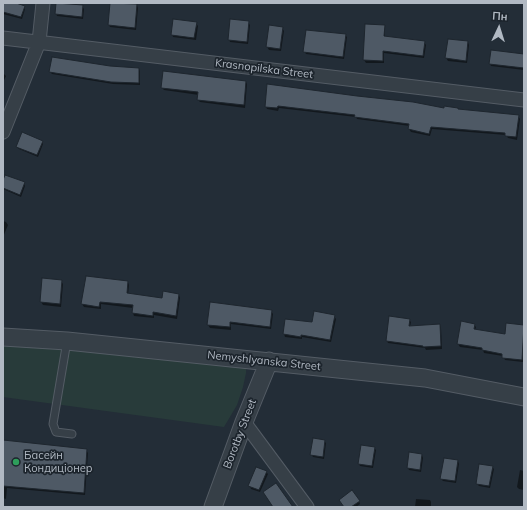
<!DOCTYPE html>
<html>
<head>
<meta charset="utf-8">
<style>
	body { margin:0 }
	#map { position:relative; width:527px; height:510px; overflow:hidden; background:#232d37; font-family:Mulish,sans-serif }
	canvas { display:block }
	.frame { position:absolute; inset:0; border:4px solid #b1b9c3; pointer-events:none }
	.north { position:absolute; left:479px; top:8px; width:40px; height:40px; -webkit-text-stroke:3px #1c242c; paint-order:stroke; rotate:4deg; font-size:11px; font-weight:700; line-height:16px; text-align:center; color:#b1b9c3 }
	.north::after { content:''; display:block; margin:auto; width:14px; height:18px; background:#b1b9c3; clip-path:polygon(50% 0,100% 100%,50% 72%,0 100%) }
</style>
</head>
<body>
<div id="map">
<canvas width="527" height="510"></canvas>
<div class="frame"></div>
<div class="north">Пн</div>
</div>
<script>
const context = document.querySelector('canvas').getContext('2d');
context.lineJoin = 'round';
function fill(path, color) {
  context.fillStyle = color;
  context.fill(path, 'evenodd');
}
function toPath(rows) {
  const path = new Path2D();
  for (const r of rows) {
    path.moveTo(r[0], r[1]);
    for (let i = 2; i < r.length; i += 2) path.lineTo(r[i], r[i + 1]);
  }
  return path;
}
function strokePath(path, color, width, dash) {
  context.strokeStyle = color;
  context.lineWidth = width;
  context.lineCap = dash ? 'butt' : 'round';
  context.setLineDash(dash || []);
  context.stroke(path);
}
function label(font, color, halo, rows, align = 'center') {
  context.font = font + ' Mulish,sans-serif';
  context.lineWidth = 3.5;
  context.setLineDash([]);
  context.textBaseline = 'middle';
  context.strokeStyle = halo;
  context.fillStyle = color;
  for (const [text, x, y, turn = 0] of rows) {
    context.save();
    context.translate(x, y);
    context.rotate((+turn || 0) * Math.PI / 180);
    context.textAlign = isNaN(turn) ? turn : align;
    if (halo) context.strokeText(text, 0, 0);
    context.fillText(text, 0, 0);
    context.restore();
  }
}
fill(toPath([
	[3,337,246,359,246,373,243,387,237,405,224,427,3,397]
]), '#283b3a');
fill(toPath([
	[3,3,14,3,24,6,25,9,22,19,3,14],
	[111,3,137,5,138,8,136,30,110,27,109,25],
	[82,6,84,9,83,19,57,16,56,13],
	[248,22,250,25,248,44,230,42,229,39],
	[196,23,198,26,196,40,173,37,172,34],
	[366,25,384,26,385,28,385,37,424,42,426,45,424,58,384,53,384,63,366,63,364,60],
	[282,28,284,31,281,51,269,50,267,47],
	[345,35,347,37,344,59,306,54,304,51],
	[468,42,469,45,467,63,448,61,446,58],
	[524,55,524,70,491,66,490,64],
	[110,67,139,69,140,71,140,85,113,84,52,74,50,72],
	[3,73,6,76,3,82],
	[246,82,247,84,245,108,200,102,198,100,199,95,164,90,162,88],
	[268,85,445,109,518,116,520,119,517,140,508,138,506,135,432,129,430,136,411,132,409,129,410,126,357,119,356,117,279,108,278,111,267,109,266,107],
	[42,142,43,144,38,157,19,149,17,147],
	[3,183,24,183,25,186,21,197,3,189],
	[3,221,6,222,8,225,3,237],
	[43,279,61,281,63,284,61,307,43,305,41,302],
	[128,282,129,285,128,295,163,299,179,295,180,298,177,319,154,315,154,318,134,316,133,313,133,308,101,304,101,309,84,307,82,304],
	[271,311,273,314,271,329,231,324,231,330,210,328,208,325],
	[334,316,336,319,331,342,302,337,302,339,285,337,284,334],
	[409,320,411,322,410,327,440,325,441,328,442,349,426,350,425,348,388,343,387,341],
	[507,324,524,326,523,362,505,360,503,356,484,353,483,350,460,347,458,344,474,325,476,327,475,331,506,335],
	[3,441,86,450,88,453,85,495,7,488,6,499,3,498],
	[324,441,326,443,324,459,313,457,311,454],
	[374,448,376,450,373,468,360,466,359,464],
	[422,455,423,458,421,472,409,470,408,468],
	[458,461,459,464,456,483,443,481,441,479],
	[492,467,494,469,490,488,479,486,477,484],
	[520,470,524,471,524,490,519,489,517,487],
	[266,472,268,474,260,492,251,489,250,486],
	[416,499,430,500,431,502,431,507,415,507],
	[359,501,360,504,356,507,345,507]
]), '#0007');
const building = toPath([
	[3,3,16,3,25,6,21,17,3,12,3,3],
	[56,3,83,5,82,17,55,14,56,3],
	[110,3,137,4,135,28,108,25,110,3],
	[173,19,197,22,194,38,171,35,173,19],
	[230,19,249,21,247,42,228,40,230,19],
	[365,24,385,25,384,36,425,41,423,56,383,51,383,61,363,60,365,24],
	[269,25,283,27,280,49,266,47,269,25],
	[306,30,346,34,343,57,303,52,306,30],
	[448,39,468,41,466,61,445,58,448,39],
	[491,50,524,54,524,68,489,64,491,50],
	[52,57,110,66,139,68,139,83,111,82,49,72,52,57],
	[163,71,246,81,244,105,197,100,198,92,161,88,163,71],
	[267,84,357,96,413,102,444,108,444,106,458,108,458,109,519,115,516,137,505,136,505,133,431,127,429,134,408,129,409,124,354,117,355,115,278,106,277,108,265,107,267,84],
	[22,132,43,141,37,155,16,147,22,132],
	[5,175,25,182,20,195,3,188,3,180,5,175],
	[86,276,128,281,127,293,162,298,163,291,179,294,176,316,153,312,153,316,132,313,133,305,100,302,99,307,81,304,86,276],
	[42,278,62,280,60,304,40,302,42,278],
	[210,302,272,310,270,327,230,322,230,327,207,325,210,302],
	[314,311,335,315,330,340,301,335,301,337,283,334,285,319,312,322,314,311],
	[389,316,410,319,409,326,440,324,441,346,423,347,423,346,386,341,389,316],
	[461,321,475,324,474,329,505,334,506,323,524,325,522,360,502,358,502,354,482,350,482,348,457,344,461,321],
	[313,438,325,440,323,457,310,455,313,438],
	[3,440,87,449,84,493,3,486,3,440],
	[361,445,375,447,372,466,358,464,361,445],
	[409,452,422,454,420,470,407,468,409,452],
	[444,458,458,460,455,481,440,479,444,458],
	[479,464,493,466,489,486,476,484,479,464],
	[256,467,267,471,259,490,248,486,256,467],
	[276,483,293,507,273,507,263,492,276,483],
	[352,490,360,501,351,507,344,507,339,500,352,490]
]);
fill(building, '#4e5965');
strokePath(building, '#1e262e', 1);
const service = toPath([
	[67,341,53,424,56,432,72,434]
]);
const minor = toPath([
	[3,38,524,100],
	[3,132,39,42,43,3],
	[244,422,307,507]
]);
const tertiary = toPath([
	[3,337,67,341,425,378,524,397],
	[213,507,244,422,269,361]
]);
strokePath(service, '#545c65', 9);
strokePath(minor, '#545c65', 15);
strokePath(tertiary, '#545c65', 19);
strokePath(service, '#363f47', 7);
strokePath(minor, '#363f47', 13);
strokePath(tertiary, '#363f47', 17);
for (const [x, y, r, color] of [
	[16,462,4,"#2e9e5b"]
]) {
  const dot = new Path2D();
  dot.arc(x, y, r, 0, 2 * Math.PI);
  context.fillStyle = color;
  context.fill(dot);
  strokePath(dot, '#1c242c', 1.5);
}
label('11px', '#b1b9c3', '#1c242c', [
	["Krasnopilska Street",264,69,7],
	["Nemyshlyanska Street",264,361,6],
	["Borotby Street",240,434,-69]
]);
label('11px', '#b1b9c3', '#1c242c', [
	["Басейн",24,456],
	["Кондиціонер",24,469]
], 'left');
</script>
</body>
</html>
